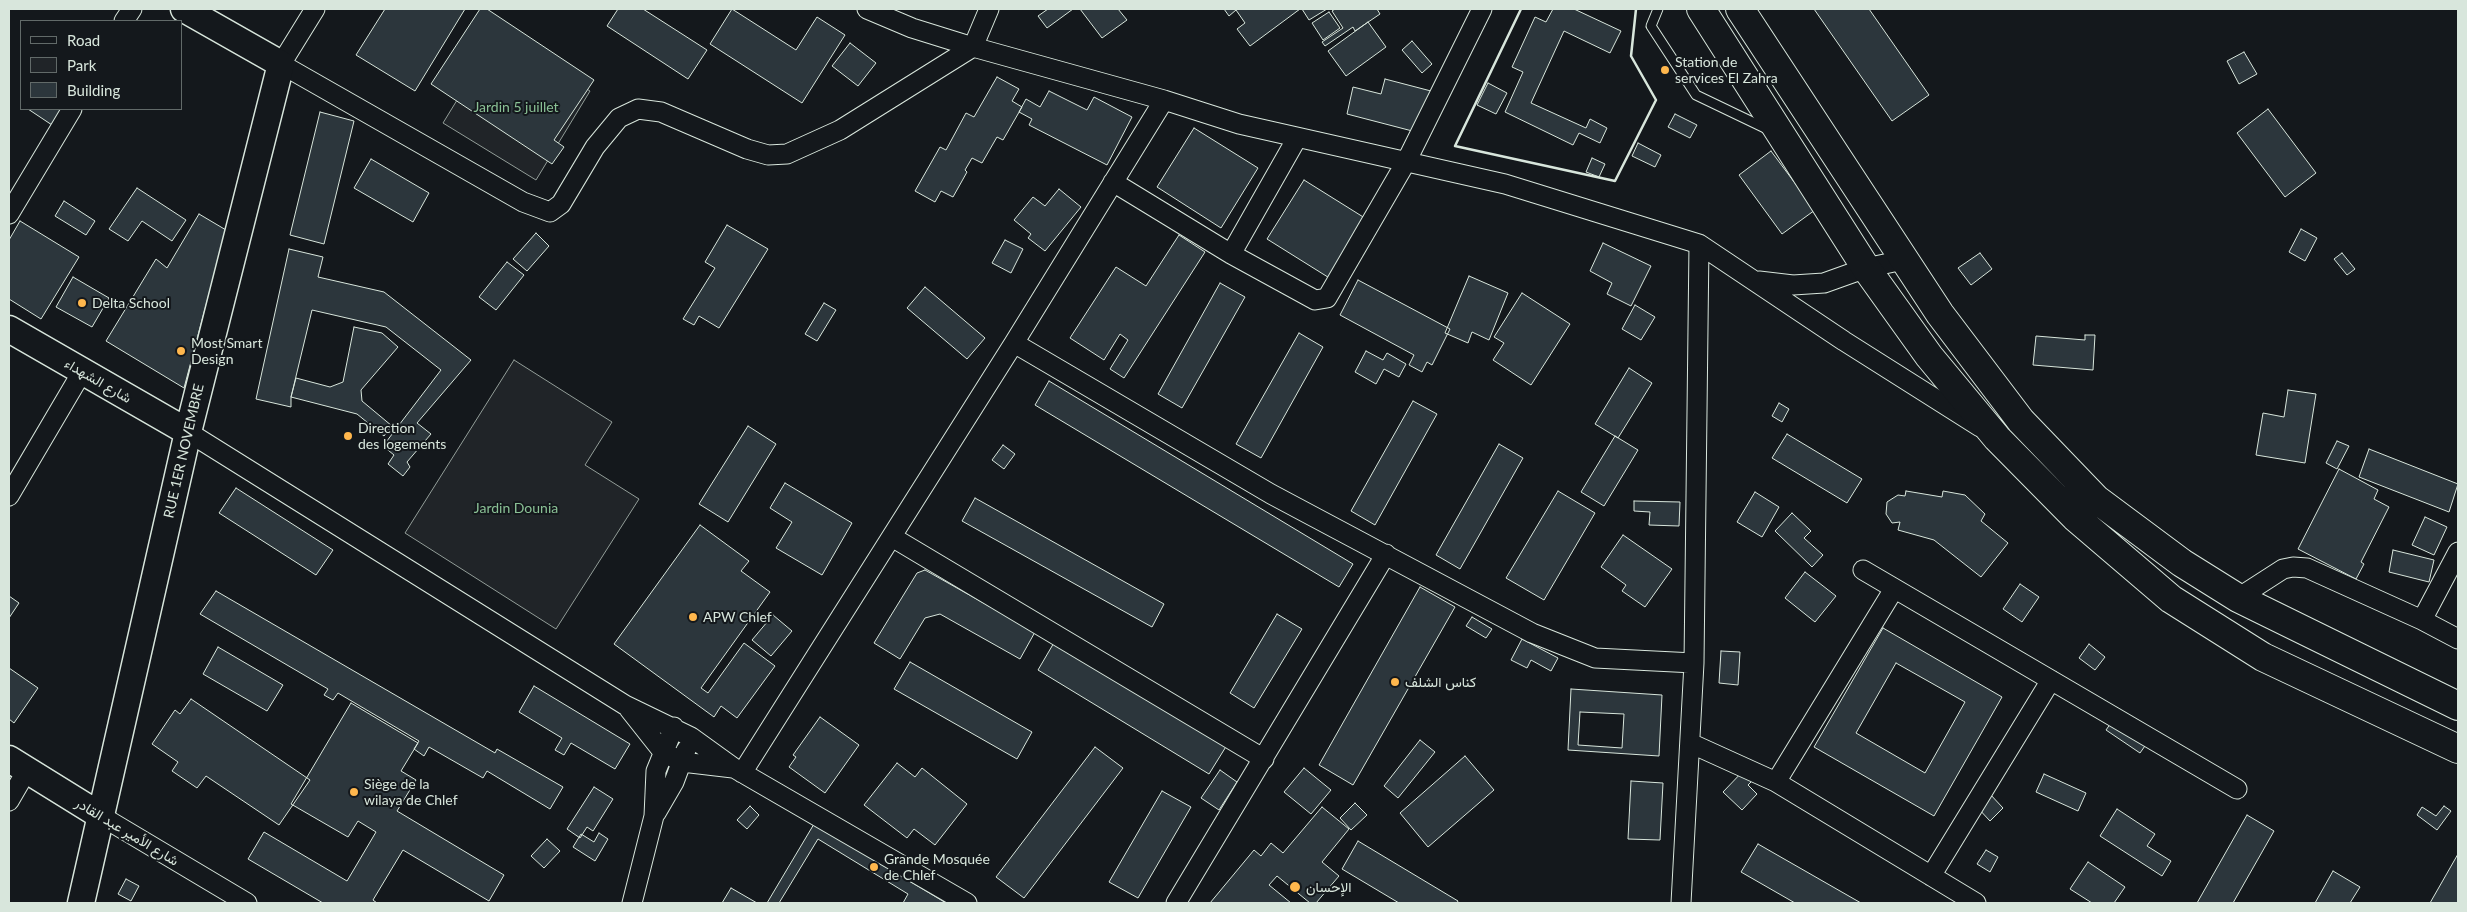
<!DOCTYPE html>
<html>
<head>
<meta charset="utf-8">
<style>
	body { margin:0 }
	#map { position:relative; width:2467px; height:912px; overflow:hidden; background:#14181c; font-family:Lato,sans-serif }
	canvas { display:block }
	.frame { position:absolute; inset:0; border:10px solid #d8e6dc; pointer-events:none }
	.legend { position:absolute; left:20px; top:20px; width:162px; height:90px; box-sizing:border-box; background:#14181c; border:1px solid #626a69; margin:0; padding:6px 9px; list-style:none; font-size:15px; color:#d8e6dc }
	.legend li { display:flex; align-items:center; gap:10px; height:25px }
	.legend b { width:25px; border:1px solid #626a69 }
</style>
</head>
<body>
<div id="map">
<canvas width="2467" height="912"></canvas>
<div class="frame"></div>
<ul class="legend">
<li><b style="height:6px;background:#14181c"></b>Road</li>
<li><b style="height:14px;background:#202428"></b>Park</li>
<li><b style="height:14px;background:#2c363c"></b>Building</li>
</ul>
</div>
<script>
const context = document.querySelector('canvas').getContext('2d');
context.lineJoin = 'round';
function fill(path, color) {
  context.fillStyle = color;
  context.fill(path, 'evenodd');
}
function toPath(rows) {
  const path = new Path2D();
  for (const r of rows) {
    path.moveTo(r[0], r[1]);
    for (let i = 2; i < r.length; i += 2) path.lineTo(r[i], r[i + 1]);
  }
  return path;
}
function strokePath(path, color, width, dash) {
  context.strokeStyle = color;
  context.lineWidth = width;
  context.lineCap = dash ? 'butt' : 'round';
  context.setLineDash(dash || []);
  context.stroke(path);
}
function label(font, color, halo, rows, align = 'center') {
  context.font = font + ' Lato,Vazirmatn,sans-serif';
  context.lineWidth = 4;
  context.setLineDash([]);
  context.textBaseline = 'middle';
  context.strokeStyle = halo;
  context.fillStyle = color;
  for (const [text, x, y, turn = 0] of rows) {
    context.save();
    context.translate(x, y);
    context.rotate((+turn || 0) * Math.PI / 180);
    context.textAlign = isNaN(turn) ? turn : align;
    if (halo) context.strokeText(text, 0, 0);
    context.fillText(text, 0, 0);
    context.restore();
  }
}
const green = toPath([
	[497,35,590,91,536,180,443,123,497,35],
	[514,360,612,422,585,465,639,499,556,629,405,533,514,360]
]);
fill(green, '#202428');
strokePath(green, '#939e99', 1);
const building = toPath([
	[385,9,465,9,415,91,356,55,385,9],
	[480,9,487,9,594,80,554,140,564,147,552,164,431,84,480,9],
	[618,9,643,9,707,50,688,79,607,26,618,9],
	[732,9,796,50,817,17,845,35,802,103,710,44,732,9],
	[1048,9,1073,9,1047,28,1038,16,1048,9],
	[1080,9,1118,9,1127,20,1102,38,1080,9],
	[1224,9,1300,9,1250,46,1237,29,1245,23,1236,10,1229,16,1224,9],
	[1302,9,1327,9,1309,20,1302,9],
	[1335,9,1377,9,1380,14,1355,31,1353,27,1325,46,1322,42,1343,28,1332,11,1335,9],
	[1553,9,1574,9,1621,31,1610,53,1564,31,1531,103,1586,128,1590,119,1607,128,1600,143,1579,133,1573,145,1505,112,1523,72,1512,67,1535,17,1546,22,1553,9],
	[1814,9,1869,9,1929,95,1892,121,1814,9],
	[1329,12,1340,28,1323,40,1312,23,1329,12],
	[1368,22,1386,47,1346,76,1328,51,1368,22],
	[1412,41,1432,64,1422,73,1402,50,1412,41],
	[850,43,876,63,858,86,832,66,850,43],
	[2244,52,2257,74,2239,84,2227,61,2244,52],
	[997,77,1019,89,1012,101,1022,107,1003,140,997,137,982,163,972,158,965,170,967,172,953,197,941,191,935,202,915,191,940,147,946,150,966,113,974,117,997,77],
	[1385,79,1431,91,1420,133,1347,114,1353,87,1381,94,1385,79],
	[1488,83,1507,93,1496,114,1477,105,1488,83],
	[1049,91,1087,110,1094,97,1132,117,1107,165,1029,125,1032,119,1019,112,1026,99,1040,107,1049,91],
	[28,109,66,109,55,127,28,109],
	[2268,109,2316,173,2285,197,2237,133,2268,109],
	[320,112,354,121,324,244,290,235,320,112],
	[1675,114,1697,125,1690,138,1668,127,1675,114],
	[1194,128,1258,168,1221,228,1157,187,1194,128],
	[1638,143,1661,155,1655,167,1632,156,1638,143],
	[1771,151,1815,210,1782,234,1739,175,1771,151],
	[1592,158,1605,164,1599,177,1586,172,1592,158],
	[371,159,429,193,413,222,354,188,371,159],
	[1304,180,1368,220,1331,279,1267,239,1304,180],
	[137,188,186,220,172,241,142,221,128,241,109,229,137,188],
	[1059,189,1081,207,1045,251,1028,238,1031,234,1014,220,1033,197,1045,206,1059,189],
	[64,201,95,221,86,235,55,216,64,201],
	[199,214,226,230,184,388,106,341,156,259,167,268,199,214],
	[20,221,79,257,41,319,9,299,9,240,20,221],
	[727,225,768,249,719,328,699,316,694,325,683,319,715,268,705,262,727,225],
	[2301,229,2317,238,2305,261,2289,252,2301,229],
	[536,233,549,246,527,271,513,259,536,233],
	[1179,235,1205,252,1124,378,1110,369,1128,340,1120,334,1104,360,1070,338,1116,267,1146,286,1179,235],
	[1005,240,1023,249,1011,273,992,263,1005,240],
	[1603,243,1651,266,1631,306,1607,294,1612,283,1590,271,1603,243],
	[289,249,323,257,318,277,384,292,471,360,417,423,431,434,407,462,410,467,403,476,388,464,394,455,383,446,441,370,386,327,312,310,291,397,291,407,256,399,289,249],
	[1980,253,1992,269,1971,285,1958,268,1980,253],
	[2342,253,2355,269,2347,275,2334,259,2342,253],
	[507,262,524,275,496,310,479,297,507,262],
	[1469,276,1508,293,1489,340,1472,332,1468,343,1445,333,1469,276],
	[73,277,109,298,92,327,56,307,73,277],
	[1358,280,1450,329,1432,365,1427,362,1422,372,1409,365,1414,355,1340,315,1358,280],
	[1220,283,1245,297,1182,408,1158,394,1220,283],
	[925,287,985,338,967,359,907,308,925,287],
	[1522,293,1570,324,1531,385,1493,360,1504,343,1494,337,1522,293],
	[824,303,836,310,817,341,805,334,824,303],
	[1635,305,1655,317,1641,340,1622,329,1635,305],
	[354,327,382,333,398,347,361,390,362,401,392,426,384,436,357,414,291,397,296,378,330,387,343,382,354,327],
	[1299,333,1323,347,1261,458,1236,444,1299,333],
	[2085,335,2095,335,2093,370,2033,365,2036,336,2085,340,2085,335],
	[1366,351,1383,360,1387,353,1406,364,1399,377,1384,369,1376,384,1355,372,1366,351],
	[1629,368,1652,383,1618,438,1595,424,1629,368],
	[1049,381,1353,564,1339,587,1035,405,1049,381],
	[2288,390,2316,394,2305,463,2256,455,2263,413,2284,417,2288,390],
	[1413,401,1437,414,1375,525,1351,511,1413,401],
	[1779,403,1789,409,1782,422,1772,416,1779,403],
	[748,426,776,444,728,522,699,504,748,426],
	[1787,434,1862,479,1847,503,1772,458,1787,434],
	[1615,436,1638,450,1604,506,1581,492,1615,436],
	[2337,441,2349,446,2337,469,2326,463,2337,441],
	[1499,444,1523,458,1460,569,1436,555,1499,444],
	[1003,445,1015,454,1004,469,992,460,1003,445],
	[2369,449,2458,484,2449,512,2359,477,2369,449],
	[2339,469,2378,490,2374,499,2389,507,2361,562,2364,564,2356,579,2298,549,2339,469],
	[785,483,852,523,822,575,776,548,792,522,770,508,785,483],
	[236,488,333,550,316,575,219,513,236,488],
	[1558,491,1595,513,1544,600,1506,578,1558,491],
	[1906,491,1942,497,1943,491,1965,495,1985,514,1981,521,2008,543,1981,577,1934,540,1898,530,1900,522,1892,523,1886,514,1887,502,1898,495,1905,496,1906,491],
	[1755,492,1779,507,1762,537,1737,522,1755,492],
	[975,498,1164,604,1152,627,962,521,975,498],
	[1634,501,1680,502,1679,526,1649,525,1650,512,1634,511,1634,501],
	[1792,513,1811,531,1804,538,1823,555,1812,567,1775,531,1792,513],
	[2425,517,2447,527,2434,555,2412,545,2425,517],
	[700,525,749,561,741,571,770,592,701,688,708,693,744,643,775,666,737,718,721,706,714,717,614,644,700,525],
	[1623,535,1672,569,1645,607,1622,591,1626,585,1601,567,1623,535],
	[2393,550,2434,560,2429,582,2389,572,2393,550],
	[925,570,1035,632,1020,659,940,614,925,618,900,659,874,643,917,573,925,570],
	[1805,572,1836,596,1815,622,1785,598,1805,572],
	[2020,584,2039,597,2022,622,2003,609,2020,584],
	[1420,587,1455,607,1353,785,1319,765,1420,587],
	[216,591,495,753,497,749,563,787,550,809,487,771,483,778,429,747,424,756,414,749,419,741,338,693,333,700,324,695,328,689,200,614,216,591],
	[9,596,19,603,9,618,9,596],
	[1277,614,1302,629,1254,708,1230,693,1277,614],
	[773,615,792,631,771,656,752,640,773,615],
	[1472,617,1492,629,1486,638,1466,626,1472,617],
	[1883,628,2002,697,1934,816,1814,747,1883,628],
	[1896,663,1965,702,1925,773,1856,733,1896,663],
	[1522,639,1558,658,1551,671,1531,660,1527,668,1511,660,1522,639],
	[1055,641,1227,745,1209,774,1038,670,1055,641],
	[2089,644,2105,657,2095,670,2079,658,2089,644],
	[218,647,283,685,267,711,203,674,218,647],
	[1721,651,1740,652,1738,685,1719,683,1721,651],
	[910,662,1032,732,1017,759,894,689,910,662],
	[9,668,38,688,14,723,9,719,9,668],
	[534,686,630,744,615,769,571,743,564,755,555,750,562,738,519,712,534,686],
	[1571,689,1662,695,1659,756,1568,750,1571,689],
	[191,699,310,780,279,825,206,776,197,788,172,771,178,762,152,744,175,710,180,714,191,699],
	[351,703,418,743,401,771,416,780,397,811,504,875,489,901,403,850,373,900,377,903,323,903,248,859,264,832,347,881,376,832,358,821,348,837,291,804,351,703],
	[1580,712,1624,714,1622,748,1578,745,1580,712],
	[820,717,859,745,825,793,789,767,796,757,793,755,820,717],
	[2113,720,2147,743,2140,753,2106,730,2113,720],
	[1420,740,1435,752,1398,798,1384,786,1420,740],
	[1095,747,1123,768,1024,898,996,877,1095,747],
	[1465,756,1494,790,1428,847,1400,813,1465,756],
	[897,763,915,777,922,768,967,804,935,845,914,829,907,838,864,805,897,763],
	[1304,768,1331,790,1311,814,1284,792,1304,768],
	[1745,769,1755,778,1748,785,1757,794,1742,810,1723,792,1745,769],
	[1220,770,1237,782,1219,810,1201,798,1220,770],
	[2044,774,2086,793,2078,811,2036,792,2044,774],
	[1631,781,1663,783,1660,840,1628,839,1631,781],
	[594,787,613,799,593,831,587,827,580,838,567,829,594,787],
	[1162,791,1191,807,1138,898,1109,882,1162,791],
	[1989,793,2003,808,1990,821,1976,806,1989,793],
	[1355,803,1367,815,1351,830,1340,818,1355,803],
	[750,806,759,815,747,829,737,820,750,806],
	[2444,806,2451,811,2437,830,2417,815,2422,807,2436,816,2444,806],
	[1322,807,1349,829,1322,862,1339,876,1316,903,1310,903,1277,876,1269,885,1291,903,1210,903,1254,850,1261,856,1271,843,1283,853,1322,807],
	[2117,809,2155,834,2147,846,2171,861,2162,876,2100,836,2117,809],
	[2247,815,2274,831,2233,903,2197,903,2247,815],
	[814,824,946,903,903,903,908,894,818,839,779,903,767,903,814,824],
	[599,833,608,839,595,861,573,847,581,834,594,842,599,833],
	[547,839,560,851,544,868,531,856,547,839],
	[1358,841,1458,901,1457,903,1399,903,1342,869,1358,841],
	[1758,844,1861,903,1795,903,1741,872,1758,844],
	[1986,850,1998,857,1990,872,1977,864,1986,850],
	[2458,854,2458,903,2430,903,2458,854],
	[2088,862,2125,887,2114,903,2092,903,2070,889,2088,862],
	[2333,871,2360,887,2350,903,2315,903,2333,871],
	[126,879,139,886,131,901,118,894,126,879],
	[731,888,757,903,722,903,731,888]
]);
fill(building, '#2c363c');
strokePath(building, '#d8e6dc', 1);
const lane = toPath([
	[1658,9,1651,26,1696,95,1769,130]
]);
const street = toPath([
	[315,9,281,64,523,202,550,212,561,204,595,147,619,118,638,109,661,112,747,149,768,155,787,154,840,130,973,47,989,9],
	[867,9,912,28,973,47,1164,100,1239,124,1505,184,1699,244,1844,341,1980,427],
	[124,21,132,9],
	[1113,182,1231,254,1315,300,1327,298,1406,162,1482,9],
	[9,214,72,109],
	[1231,254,1297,138],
	[1759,281,1793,285,1824,283,1866,268,1903,260],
	[1014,343,1271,494,1532,633,1595,658,1694,663],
	[188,432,625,705,691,737,734,768,967,903],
	[9,496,82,372],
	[892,537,1264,759],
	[1863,570,2237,789],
	[2238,598,2283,569,2293,567,2307,568,2422,620,2458,639],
	[2422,620,2458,552],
	[629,709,663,752,682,762,733,768],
	[1690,743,1776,782,1976,903],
	[742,773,1014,343,1164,100],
	[1776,782,1894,589],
	[9,801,27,770],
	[656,813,674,782,686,750],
	[101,816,247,903],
	[1931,876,2051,680],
	[632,903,654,816,656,771,674,727],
	[1176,903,1386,554],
	[1681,903,1694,663,1699,244]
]);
const secondary = toPath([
	[9,329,188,432],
	[9,759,101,816],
	[81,903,188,432,281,64,184,9]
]);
const highway = toPath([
	[1701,9,1866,268,1929,356,1997,438,2075,517,2171,599,2263,657,2458,749],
	[1740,9,1940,314,2021,421,2096,499,2182,563,2238,598,2458,706]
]);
strokePath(lane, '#d8e6dc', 11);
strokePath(street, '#d8e6dc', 21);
strokePath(secondary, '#d8e6dc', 29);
strokePath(highway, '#d8e6dc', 30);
strokePath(lane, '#14181c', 9);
strokePath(street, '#14181c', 19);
strokePath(secondary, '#14181c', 26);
strokePath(highway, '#14181c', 28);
strokePath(toPath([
	[1521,9,1455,146,1615,181,1656,100,1631,56,1636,9]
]), '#d8e6dc', 2.5);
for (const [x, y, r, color] of [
	[1665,70,5,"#ffb74d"],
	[82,303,5,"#ffb74d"],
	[181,351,5,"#ffb74d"],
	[348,436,5,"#ffb74d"],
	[693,617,5,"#ffb74d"],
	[1395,682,5,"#ffb74d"],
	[354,792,5,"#ffb74d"],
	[874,867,5,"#ffb74d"],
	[1295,887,6,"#ffb74d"]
]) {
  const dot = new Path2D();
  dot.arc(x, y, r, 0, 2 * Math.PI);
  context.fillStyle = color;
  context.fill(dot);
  strokePath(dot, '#14181c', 2);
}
label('14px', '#d8e6dc', '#14181c', [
	["Station de",1675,62],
	["services El Zahra",1675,78],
	["Delta School",92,303],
	["Most Smart",191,343],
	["Design",191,359],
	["Direction",358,428],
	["des logements",358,444],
	["APW Chlef",703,617],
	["كناس الشلف",1405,682],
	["Siège de la",364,784],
	["wilaya de Chlef",364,800],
	["Grande Mosquée",884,859],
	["de Chlef",884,875],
	["الإحسان",1306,887]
], 'left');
label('14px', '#8ac095', '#14181c', [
	["Jardin 5 juillet",516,107],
	["Jardin Dounia",516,508]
]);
label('14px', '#d8e6dc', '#14181c', [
	["شارع الشهداء",98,381,30],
	["RUE 1ER NOVEMBRE",184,451,-77],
	["شارع الأمير عبد القادر",127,832,31]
]);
</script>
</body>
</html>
